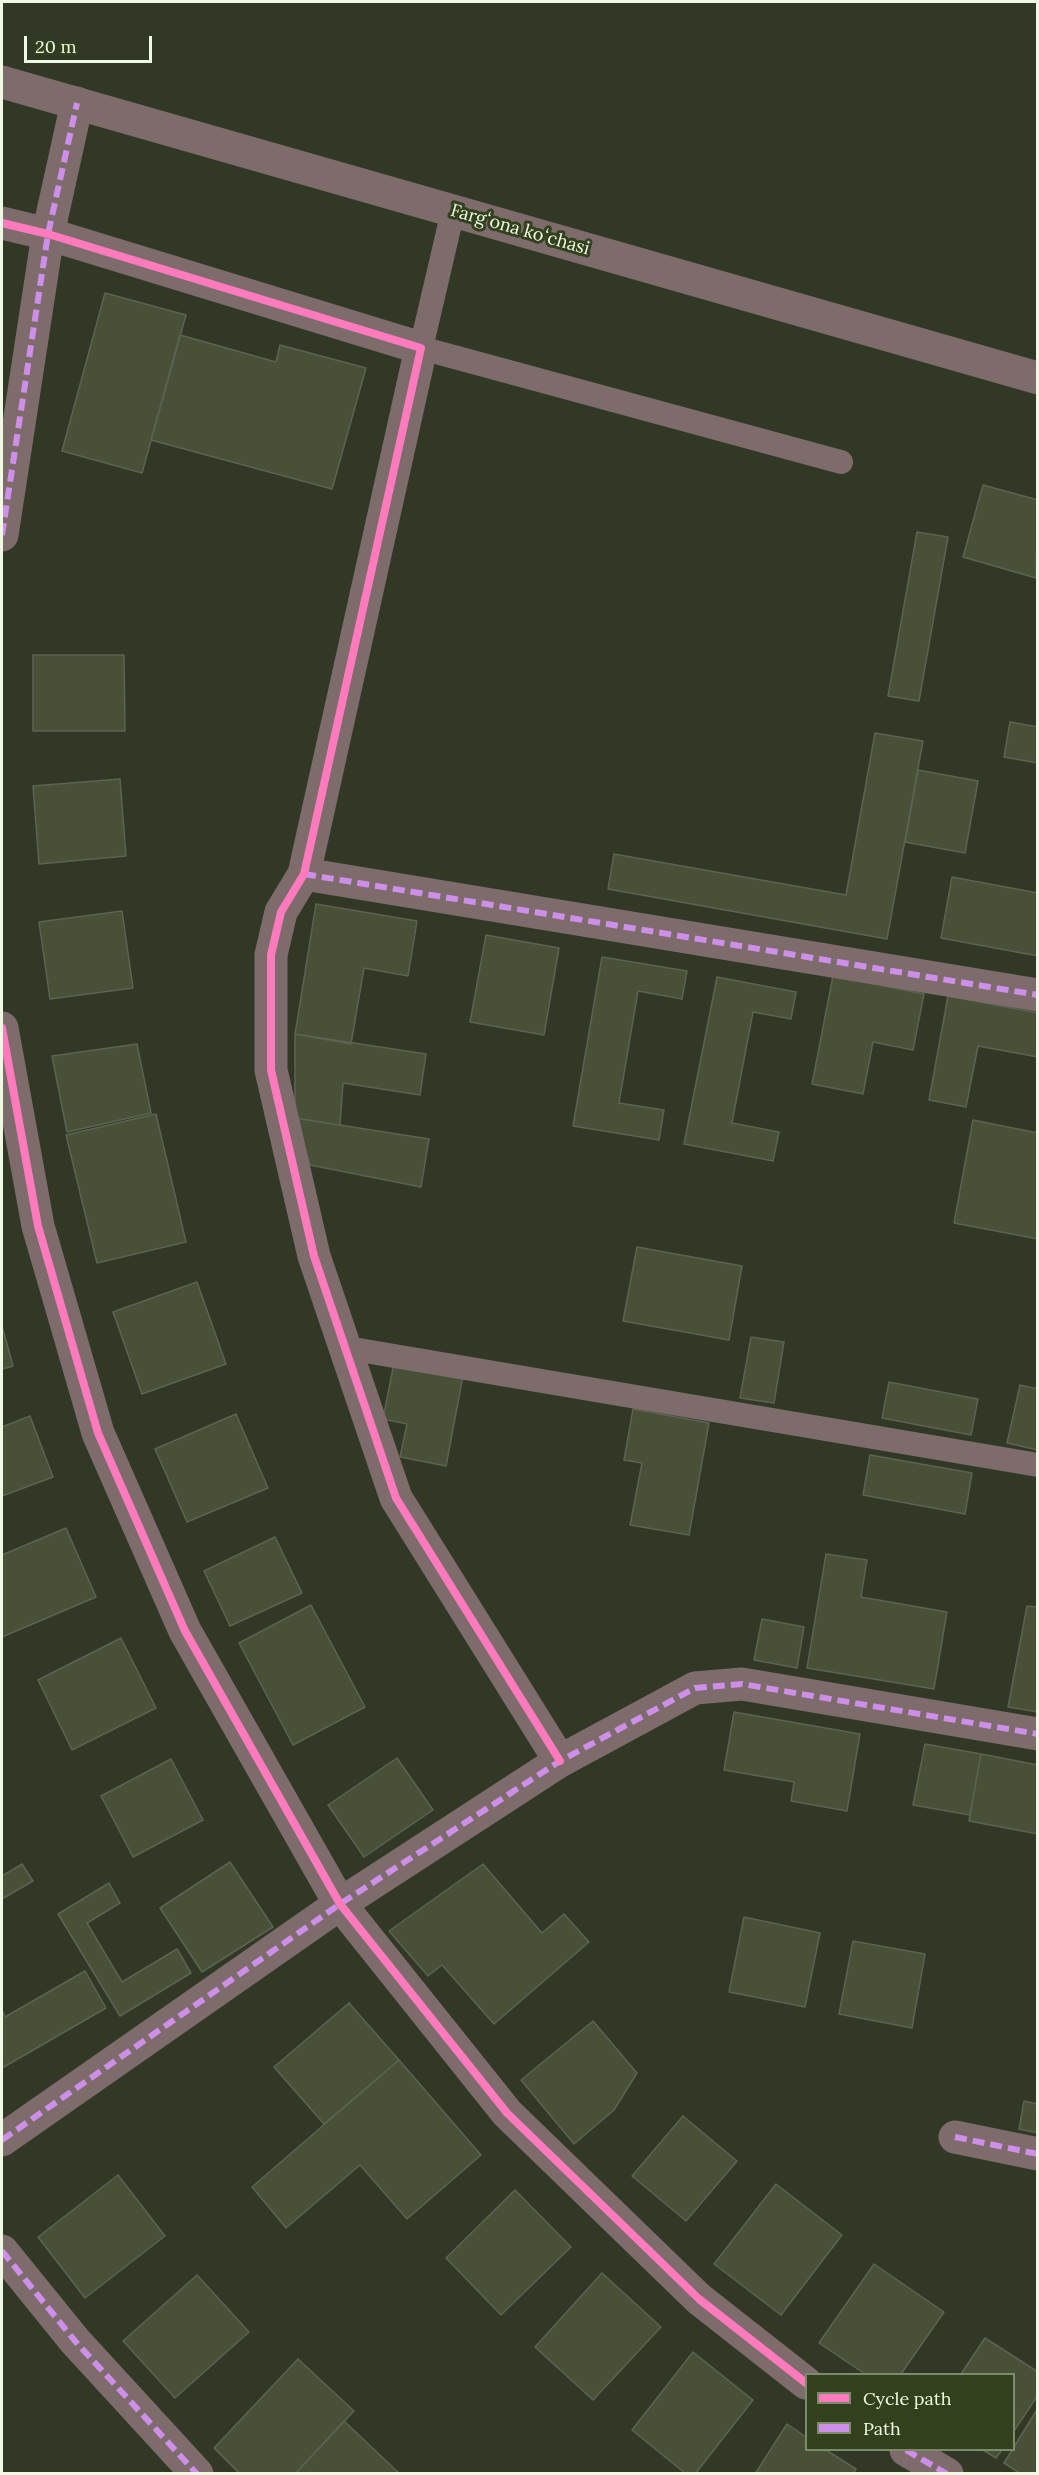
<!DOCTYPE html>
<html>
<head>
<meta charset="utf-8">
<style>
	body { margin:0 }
	#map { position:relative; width:1039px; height:2475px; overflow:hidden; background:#313825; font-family:Lora,serif }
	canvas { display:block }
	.frame { position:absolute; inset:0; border:3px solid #eff9e3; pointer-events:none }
	.legend { position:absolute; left:805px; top:2373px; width:210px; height:78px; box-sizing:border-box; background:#32401d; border:2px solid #7e8a6c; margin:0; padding:8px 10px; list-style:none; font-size:18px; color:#eff9e3 }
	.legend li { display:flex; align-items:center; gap:12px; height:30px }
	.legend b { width:30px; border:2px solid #7e8a6c }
	.scale { position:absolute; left:24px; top:36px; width:128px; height:27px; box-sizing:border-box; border:3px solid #eff9e3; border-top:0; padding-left:8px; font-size:18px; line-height:21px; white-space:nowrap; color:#eff9e3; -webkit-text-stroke:4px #32401d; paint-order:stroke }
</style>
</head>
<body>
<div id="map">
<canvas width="1039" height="2475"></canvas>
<div class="frame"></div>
<ul class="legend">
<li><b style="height:8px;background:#fd7abc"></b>Cycle path</li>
<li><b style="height:8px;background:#ce8fe9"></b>Path</li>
</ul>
<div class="scale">20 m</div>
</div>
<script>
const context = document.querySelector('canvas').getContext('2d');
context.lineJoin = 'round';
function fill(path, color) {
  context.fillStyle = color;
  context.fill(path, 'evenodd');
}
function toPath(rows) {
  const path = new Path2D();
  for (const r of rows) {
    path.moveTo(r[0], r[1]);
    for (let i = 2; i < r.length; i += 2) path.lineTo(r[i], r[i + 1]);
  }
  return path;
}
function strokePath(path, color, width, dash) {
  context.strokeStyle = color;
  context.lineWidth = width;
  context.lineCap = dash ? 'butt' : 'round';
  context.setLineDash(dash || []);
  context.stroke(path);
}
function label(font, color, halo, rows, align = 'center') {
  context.font = font + ' Lora,serif';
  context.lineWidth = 6;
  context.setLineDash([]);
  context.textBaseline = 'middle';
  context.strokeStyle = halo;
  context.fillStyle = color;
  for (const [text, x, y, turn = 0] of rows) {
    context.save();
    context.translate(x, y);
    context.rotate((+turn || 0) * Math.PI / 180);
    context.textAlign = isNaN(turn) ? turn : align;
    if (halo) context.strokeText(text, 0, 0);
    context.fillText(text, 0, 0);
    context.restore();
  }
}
const building = toPath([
	[105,293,186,315,142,473,62,451,105,293],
	[180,335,276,362,280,345,366,368,332,489,151,440,180,335],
	[983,485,1038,500,1036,578,963,557,983,485],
	[917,532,948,537,919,701,888,696,917,532],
	[33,655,124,655,125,731,33,731,33,655],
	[1010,722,1038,727,1038,763,1004,757,1010,722],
	[875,733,923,741,887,939,608,889,614,854,846,895,875,733],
	[918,770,978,781,965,853,905,842,918,770],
	[120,779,126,856,39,864,33,786,120,779],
	[952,877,1038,893,1038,956,941,938,952,877],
	[316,904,417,921,408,976,364,968,351,1044,295,1034,316,904],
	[122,911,133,988,50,999,39,922,122,911],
	[486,935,559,948,544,1035,470,1022,486,935],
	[602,957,687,971,682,999,638,991,619,1103,664,1110,659,1140,573,1126,602,957],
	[833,976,924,994,913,1050,873,1042,863,1094,812,1084,833,976],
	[717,977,796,992,791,1019,753,1012,732,1123,779,1132,773,1161,684,1144,717,977],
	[948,996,1038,1013,1038,1057,978,1046,966,1107,929,1100,948,996],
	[295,1034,426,1054,420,1095,343,1083,340,1125,295,1118,295,1034],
	[137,1044,151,1113,67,1132,52,1056,137,1044],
	[156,1114,186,1242,97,1263,66,1135,156,1114],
	[295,1118,429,1139,421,1187,310,1165,295,1118],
	[973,1120,1038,1133,1038,1239,954,1223,973,1120],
	[637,1247,742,1266,729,1340,623,1321,637,1247],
	[197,1282,226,1364,142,1394,113,1312,197,1282],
	[2,1326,13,1366,2,1369,2,1326],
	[751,1337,784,1342,774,1403,740,1398,751,1337],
	[394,1363,463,1376,446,1466,400,1457,407,1424,383,1419,394,1363],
	[889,1382,978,1399,971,1435,882,1418,889,1382],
	[1020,1385,1038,1389,1038,1450,1007,1443,1020,1385],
	[633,1409,709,1423,689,1535,630,1525,642,1463,624,1460,633,1409],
	[236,1414,268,1488,187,1522,155,1449,236,1414],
	[30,1416,53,1477,2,1496,2,1427,30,1416],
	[870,1455,972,1473,965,1514,863,1495,870,1455],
	[66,1528,96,1597,2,1637,2,1555,66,1528],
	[275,1537,302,1593,230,1626,204,1571,275,1537],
	[826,1554,867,1560,861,1597,947,1612,934,1689,807,1668,826,1554],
	[311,1605,365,1707,293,1745,239,1643,311,1605],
	[1027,1606,1038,1607,1038,1712,1008,1707,1027,1606],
	[762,1619,804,1627,797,1668,754,1660,762,1619],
	[121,1638,156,1708,72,1750,38,1680,121,1638],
	[734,1712,860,1734,847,1811,791,1801,794,1782,724,1770,734,1712],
	[925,1744,981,1754,970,1815,913,1805,925,1744],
	[981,1754,1038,1765,1038,1834,969,1821,981,1754],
	[397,1758,433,1810,364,1857,328,1805,397,1758],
	[171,1759,203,1820,133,1857,101,1796,171,1759],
	[230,1862,273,1927,202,1972,160,1908,230,1862],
	[22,1864,33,1881,2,1899,2,1876,22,1864],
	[483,1864,542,1933,564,1914,589,1942,494,2024,442,1965,428,1976,389,1931,483,1864],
	[109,1883,120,1903,87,1923,122,1982,177,1949,191,1973,120,2016,58,1914,109,1883],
	[744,1917,820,1933,805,2007,729,1992,744,1917],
	[853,1941,925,1954,912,2028,839,2014,853,1941],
	[85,1971,106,2008,2,2068,2,2010,5,2017,85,1971],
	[349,2003,399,2060,324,2124,274,2067,349,2003],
	[593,2021,637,2073,614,2110,574,2144,521,2080,593,2021],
	[399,2060,481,2155,407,2219,360,2165,286,2228,252,2187,399,2060],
	[1024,2101,1038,2104,1038,2133,1019,2129,1024,2101],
	[683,2116,737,2161,686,2221,632,2176,683,2116],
	[118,2175,165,2236,85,2298,38,2237,118,2175],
	[776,2184,842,2235,781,2315,714,2264,776,2184],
	[515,2190,571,2247,501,2315,446,2258,515,2190],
	[874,2264,944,2312,901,2374,865,2374,819,2343,874,2264],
	[602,2273,661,2327,593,2400,535,2347,602,2273],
	[197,2275,249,2332,175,2398,123,2341,197,2275],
	[985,2338,1038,2372,1038,2395,1014,2431,1014,2374,961,2374,985,2338],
	[693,2352,753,2400,695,2474,686,2474,632,2430,693,2352],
	[298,2359,354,2411,295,2474,240,2474,214,2448,298,2359],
	[1038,2408,1038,2474,1021,2474,1004,2463,1038,2408],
	[344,2421,400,2474,295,2474,344,2421],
	[787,2424,806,2437,806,2450,826,2450,856,2469,853,2474,755,2474,787,2424],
	[983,2450,1002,2450,996,2458,983,2450]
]);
fill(building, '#485137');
strokePath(building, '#5c6353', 1.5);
strokePath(toPath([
	[453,211,421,348,841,462],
	[347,1348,1038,1465]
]), '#7e6b6c', 24);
strokePath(toPath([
	[2,223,48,234,421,348,304,874,281,912,271,955,271,1070,314,1256,396,1498,560,1761],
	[2,535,48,234,77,103],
	[304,874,1038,995],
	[2,1028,38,1226,98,1433,185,1631,340,1904,507,2113,699,2299,806,2383],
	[955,2137,1038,2154],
	[2,2140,340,1904,560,1761,695,1688,742,1684,1038,1734],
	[2,2251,75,2341,197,2474],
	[906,2450,947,2474]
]), '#7e6b6c', 33);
strokePath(toPath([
	[2,82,1038,378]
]), '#7e6b6b', 33);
strokePath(toPath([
	[2,535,48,234,77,103],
	[304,874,1038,995],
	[955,2137,1038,2154],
	[2,2140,340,1904,560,1761,695,1688,742,1684,1038,1734],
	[2,2251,75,2341,197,2474],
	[906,2450,947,2474]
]), '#ce8fe9', 6, [12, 6]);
strokePath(toPath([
	[2,223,48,234,421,348,304,874,281,912,271,955,271,1070,314,1256,396,1498,560,1761],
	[2,1028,38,1226,98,1433,185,1631,340,1904,507,2113,699,2299,806,2383]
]), '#fd7abc', 8);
label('18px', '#eff9e3', '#32401d', [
	["Fargʻona koʻchasi",520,230,16]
]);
</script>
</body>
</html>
